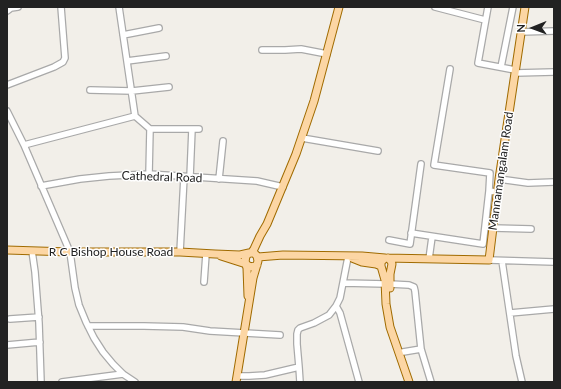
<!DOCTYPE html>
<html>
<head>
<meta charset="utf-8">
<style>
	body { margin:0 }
	#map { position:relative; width:561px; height:389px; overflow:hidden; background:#f2efe9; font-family:Lato,sans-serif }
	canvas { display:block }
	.frame { position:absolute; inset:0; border:8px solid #222; pointer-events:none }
	.north { position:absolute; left:513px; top:8px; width:40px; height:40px; -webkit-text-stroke:3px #fff; paint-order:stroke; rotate:269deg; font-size:11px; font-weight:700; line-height:16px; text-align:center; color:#222 }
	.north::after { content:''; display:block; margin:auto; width:14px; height:18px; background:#222; clip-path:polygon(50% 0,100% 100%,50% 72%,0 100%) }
</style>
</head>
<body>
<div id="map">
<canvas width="561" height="389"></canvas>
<div class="frame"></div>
<div class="north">N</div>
</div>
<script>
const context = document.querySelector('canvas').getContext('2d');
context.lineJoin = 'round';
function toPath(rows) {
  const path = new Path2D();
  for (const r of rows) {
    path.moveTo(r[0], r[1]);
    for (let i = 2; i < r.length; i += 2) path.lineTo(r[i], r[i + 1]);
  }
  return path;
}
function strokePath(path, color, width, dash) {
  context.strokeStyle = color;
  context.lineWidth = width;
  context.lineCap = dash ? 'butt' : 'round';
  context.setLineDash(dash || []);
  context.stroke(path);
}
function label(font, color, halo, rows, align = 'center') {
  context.font = font + ' Lato,sans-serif';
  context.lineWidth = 3;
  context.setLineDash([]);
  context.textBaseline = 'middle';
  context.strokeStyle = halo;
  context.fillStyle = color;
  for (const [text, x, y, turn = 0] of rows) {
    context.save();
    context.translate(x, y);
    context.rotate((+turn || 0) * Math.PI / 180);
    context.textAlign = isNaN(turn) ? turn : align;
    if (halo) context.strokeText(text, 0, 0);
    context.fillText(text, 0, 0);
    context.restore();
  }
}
const minor = toPath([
	[119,7,135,116,150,129,199,129],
	[435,7,485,20],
	[488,7,478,63,515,70],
	[7,11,11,8,18,7],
	[521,32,554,31],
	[123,35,159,28],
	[262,50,285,50,301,49,327,54],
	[127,61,166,56],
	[501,67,513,7],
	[450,69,434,165,490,173,489,191],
	[515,73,554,72],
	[7,85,54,67,63,62,65,58,61,7],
	[90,90,132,91,169,87],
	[7,111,24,145,70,252,75,288,79,305,86,322,94,338,103,352,113,364,123,374,135,382],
	[302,138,378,151],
	[24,145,135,116],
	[149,174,150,129],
	[190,177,192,129],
	[219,179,223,141],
	[499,179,528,183,554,182],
	[41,186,80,179,109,176,149,174,257,181,283,187],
	[493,228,531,229],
	[411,233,483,244,489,191,498,192],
	[389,240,410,244,421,164],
	[32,251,35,272,39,323,41,382],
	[180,252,184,177],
	[348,257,340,298,336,306,340,313,359,382],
	[429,259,432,237],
	[489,260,554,262],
	[502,261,516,356,522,382],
	[204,282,206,254],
	[343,283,386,284],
	[390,284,409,285,414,287,415,291,421,349,403,352],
	[510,313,554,309],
	[10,319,39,317],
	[88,326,144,326,183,327,210,331,280,335],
	[7,345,40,342],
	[421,349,431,382],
	[299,367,300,382],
	[237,376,249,376,265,375,299,367,297,344,297,334,298,330,300,328,314,323,329,315,336,306],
	[62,382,123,374]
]);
const major = toPath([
	[7,250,70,252,180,252,215,254,240,255,249,253],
	[251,253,254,249,260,236,267,224,296,154,314,101,339,7],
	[221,256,246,264],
	[258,257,283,255,362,256,385,258],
	[352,258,362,262,376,264,381,266],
	[388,258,391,261,392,264,390,274,390,288],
	[246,265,247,268,248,296],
	[236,382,237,376,253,278,258,261,257,256,254,253,249,253,246,256,245,262,248,266,253,267,257,265],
	[409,382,390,327,386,304,385,280,381,266,381,262,385,258,489,260,499,179,525,7]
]);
strokePath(minor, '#a9a9a9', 8);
strokePath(major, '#a06b00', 9);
strokePath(minor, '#fff', 5.5);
strokePath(major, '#fcd6a4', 7);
label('12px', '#222', '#fff', [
	["Mannamangalam Road",501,171,-82],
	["Cathedral Road",162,177,2],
	["R C Bishop House Road",111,252]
]);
</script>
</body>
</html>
